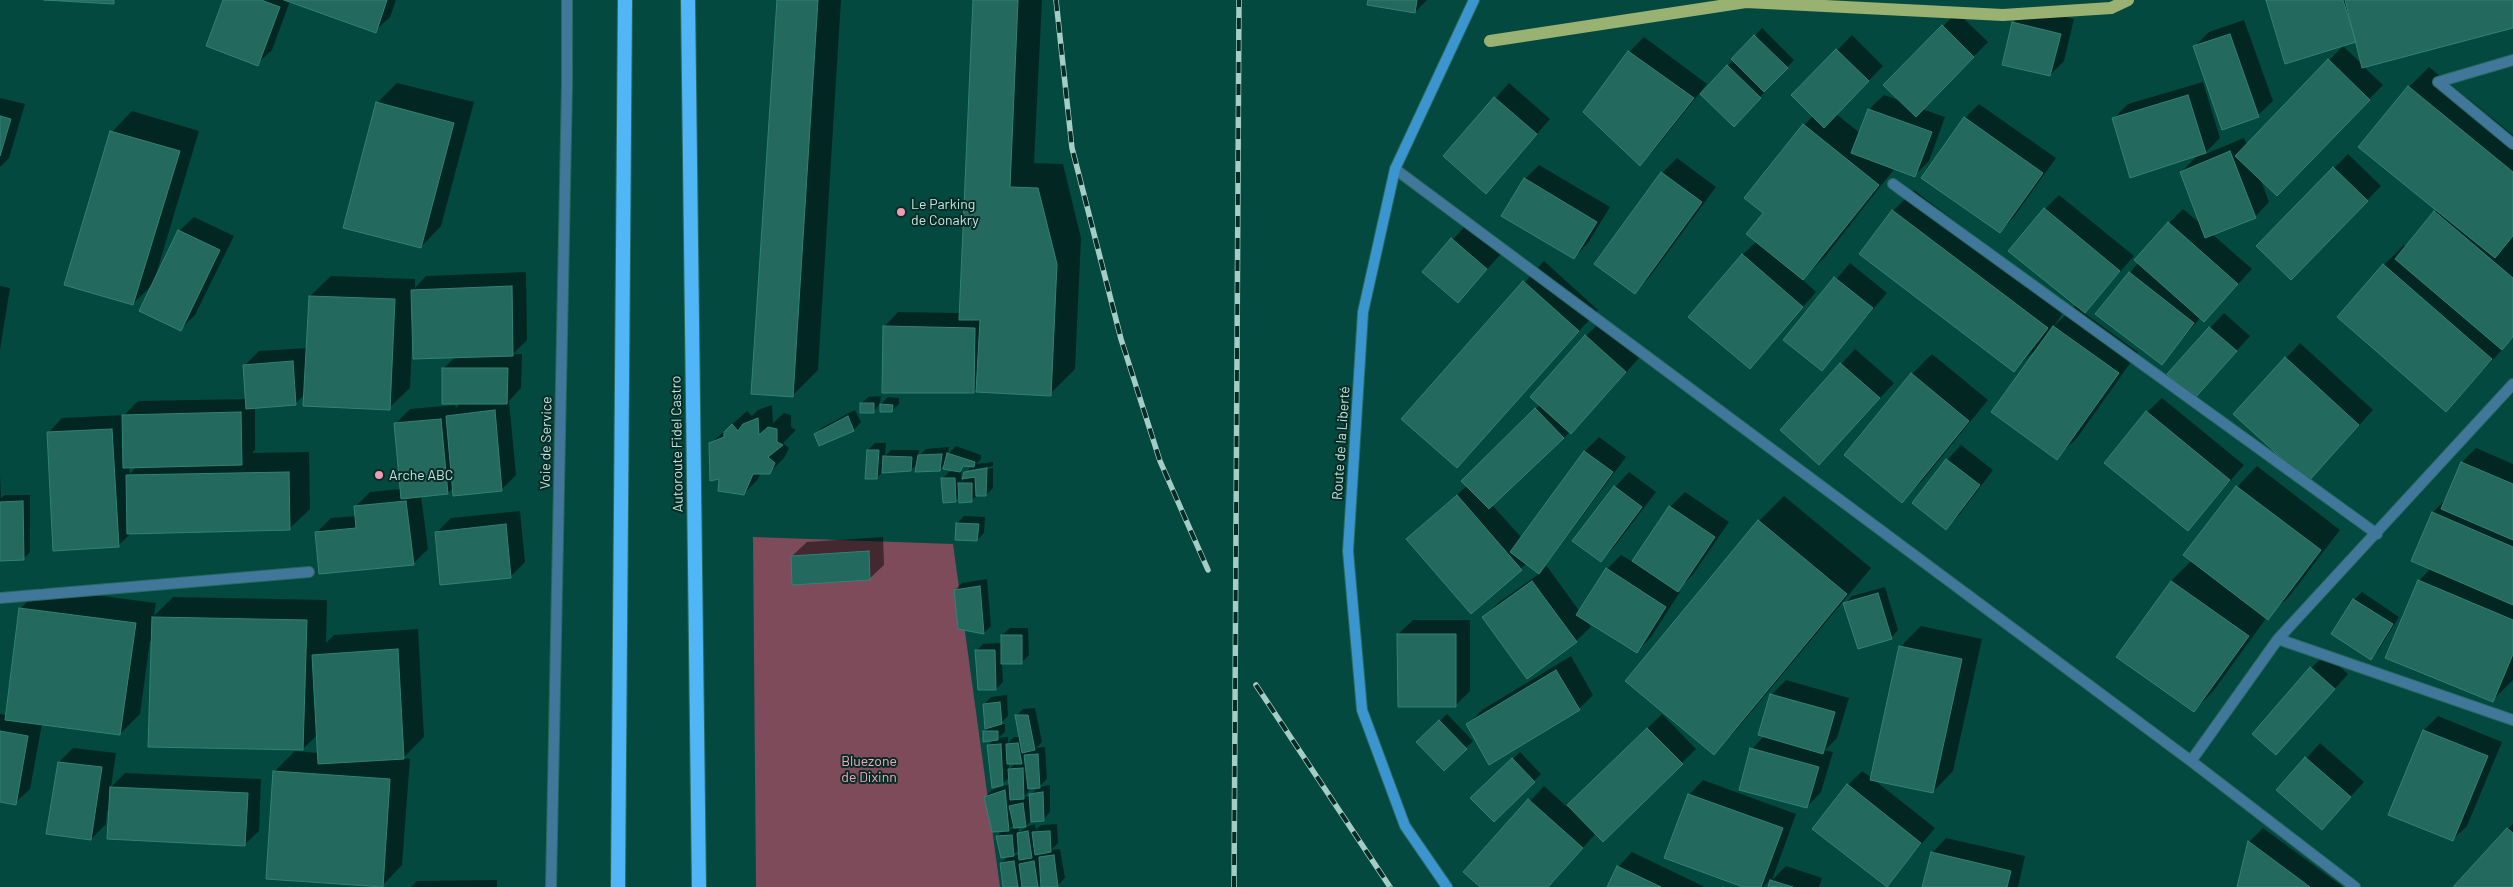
<!DOCTYPE html>
<html>
<head>
<meta charset="utf-8">
<style>
	body { margin:0 }
	canvas { display:block; background:#03493f }
</style>
</head>
<body>
<canvas width="2513" height="887"></canvas>
<script>
const context = document.querySelector('canvas').getContext('2d');
context.lineJoin = 'round';
function fill(path, color) {
  context.fillStyle = color;
  context.fill(path, 'evenodd');
}
function toPath(rows) {
  const path = new Path2D();
  for (const r of rows) {
    path.moveTo(r[0], r[1]);
    for (let i = 2; i < r.length; i += 2) path.lineTo(r[i], r[i + 1]);
  }
  return path;
}
function strokePath(path, color, width, dash) {
  context.strokeStyle = color;
  context.lineWidth = width;
  context.lineCap = dash ? 'butt' : 'round';
  context.setLineDash(dash || []);
  context.stroke(path);
}
function label(font, color, halo, rows, align = 'center') {
  context.font = font + ' Barlow,sans-serif';
  context.lineWidth = 4;
  context.setLineDash([]);
  context.textBaseline = 'middle';
  context.strokeStyle = halo;
  context.fillStyle = color;
  for (const [text, x, y, turn = 0] of rows) {
    context.save();
    context.translate(x, y);
    context.rotate((+turn || 0) * Math.PI / 180);
    context.textAlign = isNaN(turn) ? turn : align;
    if (halo) context.strokeText(text, 0, 0);
    context.fillText(text, 0, 0);
    context.restore();
  }
}
fill(toPath([
	[753,537,953,544,1000,887,756,887]
]), '#7e4b5a');
fill(toPath([
	[225,0,396,0,390,17,375,31,290,1,272,50,257,64],
	[778,0,841,0,818,370,793,395],
	[975,0,1042,0,1034,163,1063,164,1081,238,1075,369,1050,394,978,388,974,392,884,327,898,312,961,313],
	[1369,0,1427,0,1415,12],
	[2268,0,2513,0,2513,27,2364,67,2383,85,2277,194,2260,178,2269,202,2255,217,2212,234,2252,269,2204,321,2201,317,2161,364,2130,273,2169,223,2183,209,2201,224,2181,172,2199,154,2113,119,2128,104,2203,82,2220,138,2203,155,2244,138,2247,145,2343,46,2363,65,2357,40],
	[2027,8,2074,19,2064,61,2050,75,2013,23],
	[1957,12,1988,42,1922,109,1945,117,1929,161,1915,175,1895,168,1824,258,1802,279,1816,292,1750,367,1742,255,1757,241,1765,212,1804,125,1813,116,1793,95,1852,35,1883,66,1836,114,1860,133,1869,109,1884,95,1902,101,1885,85],
	[2244,20,2273,101,2258,115,2194,47,2209,32],
	[1762,28,1794,60,1734,125,1702,94],
	[1644,37,1707,84,1654,150,1640,164,1585,112,1629,52],
	[2429,67,2513,135,2513,338,2446,410,2384,265,2404,245,2406,247,2437,210,2409,87],
	[397,83,474,102,441,226,421,247,377,103],
	[1509,83,1550,119,1486,192,1445,156],
	[0,98,25,104,9,158,0,167],
	[1979,104,2056,158,2014,217,2000,232,1965,118],
	[132,111,199,131,155,278,179,231,194,217,234,236,195,315,181,329,154,283,133,304,112,132],
	[2348,154,2381,186,2291,278,2258,246],
	[1677,158,1716,187,1649,278,1634,292,1595,263,1662,173],
	[1539,165,1610,207,1588,243,1574,258,1525,179],
	[1914,190,2067,307,2054,326,2076,305,2045,209,2059,195,2134,256,2084,313,2138,352,2077,438,2056,458,2040,346,2014,370,1861,254,1893,211],
	[1467,224,1501,254,1458,301,1424,271],
	[1544,261,1598,310,1457,467,1403,418],
	[1850,263,1887,293,1822,369,1785,340],
	[526,272,527,340,513,354,522,354,521,388,509,401,516,475,501,490,454,487,448,493,421,496,428,549,413,564,316,533,331,518,356,516,356,506,370,492,401,489,395,424,410,409,455,405,456,408,460,403,444,368,455,357,412,345,410,388,389,408,305,394,295,404,255,407,255,450,252,453,309,452,310,509,289,529,131,533,118,546,48,433,62,418,124,415,138,401,246,399,245,365,259,351,308,348,310,296,331,276,415,279,415,288,426,276],
	[129,467,136,467,130,474],
	[0,286,10,288,0,350],
	[2224,313,2250,336,2208,383,2210,328],
	[1600,322,1640,357,1585,418,1492,505,1522,538,1585,451,1599,437,1626,457,1546,565,1580,612,1607,569,1621,555,1633,562,1670,507,1685,492,1729,522,1692,576,1677,590,1680,592,1651,637,1637,652,1585,619,1591,627,1576,641,1484,617,1498,603,1540,573,1527,563,1471,612,1422,525,1467,486,1463,481,1540,405,1586,336],
	[2300,343,2373,410,2322,466,2235,413],
	[1855,349,1894,383,1819,464,1781,430],
	[1932,354,1988,400,1922,481,1902,501,1912,374],
	[881,396,880,404,873,412,861,404,868,397],
	[888,397,899,398,899,404,891,411,881,411,881,404],
	[2162,398,2244,465,2188,530,2147,412],
	[772,405,773,423,784,413,791,415,791,427,796,430,783,443,789,448,784,458,770,472,761,473,758,479,744,494,720,478,710,444,747,411,752,416,758,410],
	[855,410,861,422,854,430,820,444,815,434,823,427],
	[875,443,886,443,885,456,891,450,919,450,918,457,926,449,949,447,948,454,956,446,981,455,981,459,976,464,993,462,993,488,986,495,977,495,971,501,960,497,955,501,942,479,949,472,956,470,946,463,939,470,918,463,911,470,883,471,877,478,868,450],
	[964,465,972,466,968,470,993,466,993,468,966,472,962,482,961,471,959,471],
	[1961,445,1993,470,1960,514,1946,528,1947,460],
	[2476,448,2513,464,2513,680,2492,701,2419,581,2431,568,2433,512,2446,499,2462,462],
	[2257,466,2340,530,2288,598,2267,617,2214,690,2194,711,2171,581,2192,560,2185,555,2237,487],
	[1629,472,1656,492,1615,546,1601,561,1615,487],
	[0,474,1,498,5,495,30,495,30,552,23,559,0,559],
	[1784,496,1871,568,1738,728,1714,753,1627,681,1759,521],
	[520,511,525,562,510,577,437,532,451,518],
	[964,516,985,517,984,533,977,540,957,523],
	[883,537,884,565,869,579,792,556,807,542],
	[987,579,991,626,984,633,955,590,962,583],
	[1885,587,1898,630,1891,638,1845,604,1852,596],
	[41,588,156,603,154,616,173,597,327,600,326,643,334,635,418,629,424,737,403,758,410,759,402,865,382,886,274,772,295,751,319,753,318,734,303,749,152,641,150,641,140,714,120,734,42,724,30,789,15,803,0,801,0,714,6,715,21,608],
	[2362,592,2399,617,2378,651,2370,658,2333,634,2354,600],
	[1413,620,1470,620,1470,691,1455,706,1398,634],
	[1921,626,1982,639,1953,771,1933,792,1873,779,1935,828,1886,886,1848,785,1862,771,1872,778,1901,646],
	[1010,628,1028,628,1029,655,1021,663,1002,663,1003,682,996,689,976,651,983,644,1002,643,1002,635],
	[2326,654,2348,674,2290,738,2311,668],
	[1571,656,1593,695,1579,709,1467,725,1482,710],
	[1786,680,1849,698,1837,738,1825,750,1833,752,1821,792,1807,807,1752,749,1764,736,1771,695],
	[1007,695,1008,716,1000,724,1005,724,1005,732,998,738,1008,737,1008,743,1014,737,1020,737,1016,716,1023,709,1035,708,1042,742,1036,748,1045,747,1047,779,1039,787,1050,785,1050,812,1043,820,1031,821,1026,826,1018,827,1019,833,1026,827,1035,824,1036,830,1041,825,1057,824,1058,843,1051,850,1060,849,1065,878,1058,885,1004,887,1001,863,1009,855,997,836,1003,830,985,797,992,790,1010,784,1010,777,1002,784,988,745,994,739,984,732,989,726,984,704,991,697],
	[1009,763,1016,763,1009,769],
	[1038,787,1030,796,1024,797,1031,788],
	[1015,824,1016,829,1009,829],
	[1020,849,1020,855,1013,855],
	[1447,714,1473,741,1444,770,1418,742],
	[1662,714,1696,749,1603,840,1596,833,1548,887,1481,887,1465,872,1544,786,1567,807],
	[2438,716,2502,742,2467,826,2452,840,2389,814,2424,730],
	[2320,743,2364,782,2322,828,2278,790],
	[73,748,116,753,111,787,125,773,261,779,259,831,244,845,107,811,106,824,91,839,59,762],
	[1520,752,1541,774,1494,821,1472,798],
	[1703,780,1796,814,1772,880,1786,866,1822,878,1819,887,1769,887,1772,878,1763,887,1747,887,1689,795],
	[2513,824,2513,887,2455,887,2508,828],
	[2263,828,2343,887,2238,887,2249,842],
	[1946,838,2025,856,2018,887,1924,887,1932,853],
	[1632,852,1705,887,1608,887,1618,867],
	[497,880,497,887,411,887,417,881]
]), '#0007');
strokePath(toPath([
	[1490,41,1746,2,2003,15,2111,8,2128,0]
]), '#99b271', 12);
const building = toPath([
	[44,0,114,0,114,4,44,0],
	[223,0,261,0,280,7,258,66,206,46,223,0],
	[284,0,387,0,376,33,284,0],
	[777,0,818,0,793,397,751,394,777,0],
	[973,0,1018,0,1010,187,1038,188,1057,264,1051,396,976,392,980,320,959,320,973,0],
	[1368,0,1417,0,1415,13,1367,5,1368,0],
	[2266,0,2343,0,2356,42,2285,64,2266,0],
	[2345,0,2513,0,2513,28,2362,68,2345,0],
	[2012,22,2061,34,2050,76,2002,65,2012,22],
	[1942,25,1974,57,1916,117,1883,85,1942,25],
	[2230,34,2259,117,2222,130,2193,46,2230,34],
	[1754,35,1788,68,1764,92,1731,59,1754,35],
	[1836,49,1869,81,1824,128,1791,95,1836,49],
	[1628,51,1694,98,1640,166,1583,112,1628,51],
	[2328,59,2370,100,2277,196,2235,156,2328,59],
	[1727,65,1761,98,1734,127,1700,94,1727,65],
	[2408,86,2513,172,2513,236,2495,258,2358,147,2408,86],
	[2188,95,2206,153,2130,178,2112,118,2188,95],
	[1494,97,1537,134,1486,194,1443,156,1494,97],
	[376,102,454,123,421,248,343,228,376,102],
	[1868,109,1932,132,1915,177,1851,153,1868,109],
	[0,116,11,119,0,156,0,116],
	[1964,117,2043,173,2000,233,1921,178,1964,117],
	[1803,124,1879,185,1803,280,1746,234,1763,213,1744,198,1803,124],
	[110,131,180,151,133,305,64,285,110,131],
	[2230,151,2256,218,2205,238,2180,172,2230,151],
	[2333,167,2368,201,2291,280,2256,246,2333,167],
	[1661,172,1702,202,1635,294,1594,264,1661,172],
	[1524,178,1597,222,1574,259,1501,216,1524,178],
	[2044,208,2120,271,2085,313,2008,251,2044,208],
	[1892,210,2048,328,2014,372,1859,254,1892,210],
	[2434,211,2513,278,2513,337,2502,350,2395,259,2434,211],
	[2168,222,2238,284,2204,322,2134,260,2168,222],
	[178,230,220,250,181,331,139,311,178,230],
	[1451,238,1487,269,1458,303,1422,272,1451,238],
	[1742,254,1803,307,1750,369,1688,317,1742,254],
	[2383,264,2492,359,2446,412,2337,317,2383,264],
	[2129,272,2194,323,2162,365,2095,314,2129,272],
	[1834,277,1873,308,1822,371,1783,340,1834,277],
	[1523,281,1579,331,1457,468,1401,419,1523,281],
	[512,286,513,356,413,359,411,290,512,286],
	[309,296,395,299,390,410,303,406,309,296],
	[883,326,975,328,974,393,882,393,883,326],
	[2053,326,2119,373,2057,460,1991,412,2053,326],
	[2209,327,2237,351,2194,399,2167,374,2209,327],
	[1585,335,1626,372,1571,434,1530,397,1585,335],
	[2285,357,2359,425,2308,482,2233,414,2285,357],
	[293,361,296,405,246,409,243,365,293,361],
	[1840,363,1880,398,1819,465,1780,430,1840,363],
	[442,368,508,368,507,404,442,404,442,368],
	[1911,373,1969,421,1902,503,1844,455,1911,373],
	[860,403,874,403,874,413,860,413,860,403],
	[880,404,893,405,892,412,880,412,880,404],
	[1535,408,1564,438,1489,509,1461,481,1535,408],
	[495,410,502,491,453,496,446,416,495,410],
	[2146,411,2230,480,2188,531,2104,463,2146,411],
	[241,412,242,465,123,468,122,415,241,412],
	[848,416,854,431,819,446,814,434,848,416],
	[758,418,759,435,768,427,777,429,777,442,783,445,768,457,775,463,770,474,753,474,744,495,718,491,719,479,710,481,709,443,724,437,724,432,732,424,738,431,743,424,758,418],
	[441,419,448,494,401,499,394,423,441,419],
	[112,429,119,547,53,551,47,432,112,429],
	[867,450,879,450,877,479,865,479,867,450],
	[1584,451,1613,472,1539,574,1510,552,1584,451],
	[947,453,975,462,974,467,963,466,960,472,943,469,947,453],
	[942,454,940,471,915,472,918,455,942,454],
	[883,456,912,457,911,471,882,473,883,456],
	[1946,459,1980,485,1946,530,1912,503,1946,459],
	[2461,462,2513,484,2513,540,2441,509,2461,462],
	[987,468,986,496,976,496,975,477,962,479,964,472,987,468],
	[289,472,290,530,127,534,126,475,289,472],
	[941,478,955,478,956,502,943,503,941,478],
	[958,483,972,483,972,502,959,503,958,483],
	[1614,486,1642,507,1601,562,1572,541,1614,486],
	[2236,486,2321,550,2268,620,2183,555,2236,486],
	[1457,495,1522,570,1471,614,1406,539,1457,495],
	[23,501,24,560,0,561,0,502,23,501],
	[406,501,414,565,319,574,315,532,356,528,354,506,406,501],
	[1669,506,1715,537,1678,592,1632,561,1669,506],
	[2432,512,2513,547,2513,605,2411,561,2432,512],
	[1758,520,1847,594,1714,755,1625,681,1758,520],
	[956,523,979,524,977,541,955,540,956,523],
	[506,524,511,578,440,585,435,532,506,524],
	[869,551,870,580,792,585,791,556,869,551],
	[1606,568,1666,607,1637,653,1576,615,1606,568],
	[2418,580,2513,620,2513,654,2493,702,2385,658,2418,580],
	[1532,581,1577,642,1527,679,1482,617,1532,581],
	[2171,581,2249,636,2194,712,2116,657,2171,581],
	[980,586,984,634,958,629,954,590,980,586],
	[1878,593,1892,639,1858,649,1843,603,1878,593],
	[2353,599,2393,624,2371,660,2331,634,2353,599],
	[19,608,136,623,120,735,5,720,19,608],
	[152,617,307,620,303,750,148,747,152,617],
	[1397,634,1456,634,1456,707,1398,707,1397,634],
	[1001,635,1022,635,1022,664,1001,664,1001,635],
	[1899,646,1962,659,1933,793,1870,780,1899,646],
	[398,649,404,759,318,764,312,655,398,649],
	[975,650,995,650,996,690,978,690,975,650],
	[2310,667,2335,689,2276,755,2252,734,2310,667],
	[1556,670,1580,710,1489,765,1466,724,1556,670],
	[1770,694,1835,712,1823,754,1758,735,1770,694],
	[1000,702,1002,724,985,729,983,704,1000,702],
	[1015,715,1028,715,1035,750,1022,753,1015,715],
	[1439,720,1467,749,1444,771,1416,742,1439,720],
	[1647,728,1683,764,1603,842,1567,805,1647,728],
	[2423,730,2488,756,2453,841,2388,815,2423,730],
	[0,731,28,736,16,805,0,802,0,731],
	[983,731,998,731,998,740,983,742,983,731],
	[1018,743,1022,764,1007,764,1006,744,1018,743],
	[1001,744,1003,785,992,788,987,745,1001,744],
	[1750,748,1819,767,1807,808,1739,790,1750,748],
	[1038,754,1040,788,1028,789,1024,755,1038,754],
	[2305,757,2351,797,2322,830,2276,790,2305,757],
	[1512,758,1535,782,1494,822,1470,798,1512,758],
	[58,762,102,767,91,840,46,834,58,762],
	[1023,768,1024,799,1010,800,1008,769,1023,768],
	[273,771,390,779,383,887,266,879,273,771],
	[1847,784,1921,843,1887,887,1812,829,1847,784],
	[110,787,248,793,245,846,107,839,110,787],
	[1005,790,1009,831,992,832,984,797,1005,790],
	[1043,792,1044,821,1031,822,1029,794,1043,792],
	[1688,794,1783,828,1761,887,1743,887,1664,858,1688,794],
	[1528,799,1583,848,1548,887,1480,887,1463,872,1528,799],
	[1023,803,1026,827,1014,828,1009,806,1023,803],
	[2507,828,2513,833,2513,887,2453,887,2507,828],
	[1028,831,1032,858,1019,860,1017,833,1028,831],
	[1050,831,1051,852,1035,855,1032,832,1050,831],
	[1012,835,1014,856,1001,858,996,836,1012,835],
	[2248,841,2310,887,2237,887,2248,841],
	[1931,852,2011,871,2007,887,1922,887,1931,852],
	[1054,855,1058,887,1041,887,1039,857,1054,855],
	[1014,861,1018,887,1003,887,1000,863,1014,861],
	[1034,861,1038,887,1022,887,1019,864,1034,861],
	[1617,866,1661,887,1607,887,1617,866],
	[1770,880,1793,887,1768,887,1770,880]
]);
fill(building, '#23695e');
strokePath(building, '#328275', 1);
const service = toPath([
	[1893,184,2377,534]
]);
const minor = toPath([
	[2438,82,2513,144],
	[2438,82,2513,60],
	[1395,169,2191,761,2355,887],
	[0,598,309,572],
	[2278,639,2513,720],
	[2191,761,2278,639,2513,384],
	[551,887,567,84,567,0]
]);
const secondary = toPath([
	[1447,887,1405,826,1362,710,1348,551,1363,312,1395,169,1474,0]
]);
const trunk = toPath([
	[688,0,699,887],
	[618,887,625,0]
]);
strokePath(service, '#29695f', 12);
strokePath(minor, '#29695f', 12);
strokePath(secondary, '#29695f', 12);
strokePath(trunk, '#29695f', 16);
strokePath(service, '#42779c', 10);
strokePath(minor, '#42779c', 10);
strokePath(secondary, '#3b96d0', 10);
strokePath(trunk, '#50b6f6', 14);
const rail = toPath([
	[1056,0,1072,148,1121,339,1160,461,1208,570],
	[1256,685,1390,887],
	[1234,887,1239,0]
]);
strokePath(rail, '#a3cdc5', 5.5);
strokePath(rail, '#092b26', 4, [11]);
for (const [x, y, r, color] of [
	[901,212,5,"#f19ab4"],
	[379,475,5,"#f19ab4"]
]) {
  const dot = new Path2D();
  dot.arc(x, y, r, 0, 2 * Math.PI);
  context.fillStyle = color;
  context.fill(dot);
  strokePath(dot, '#092b26', 2);
}
label('14px', '#c2e7df', '#092b26', [
	["Le Parking",911,204],
	["de Conakry",911,220],
	["Arche ABC",389,475]
], 'left');
label('14px', '#c2e7df', '#092b26', [
	["Voie de Service",546,443,-89],
	["Route de la Liberté",1341,443,-86],
	["Autoroute Fidel Castro",677,444,-91]
]);
label('14px', '#f4aabf', '#092b26', [
	["Bluezone",869,761],
	["de Dixinn",869,777]
]);
</script>
</body>
</html>
